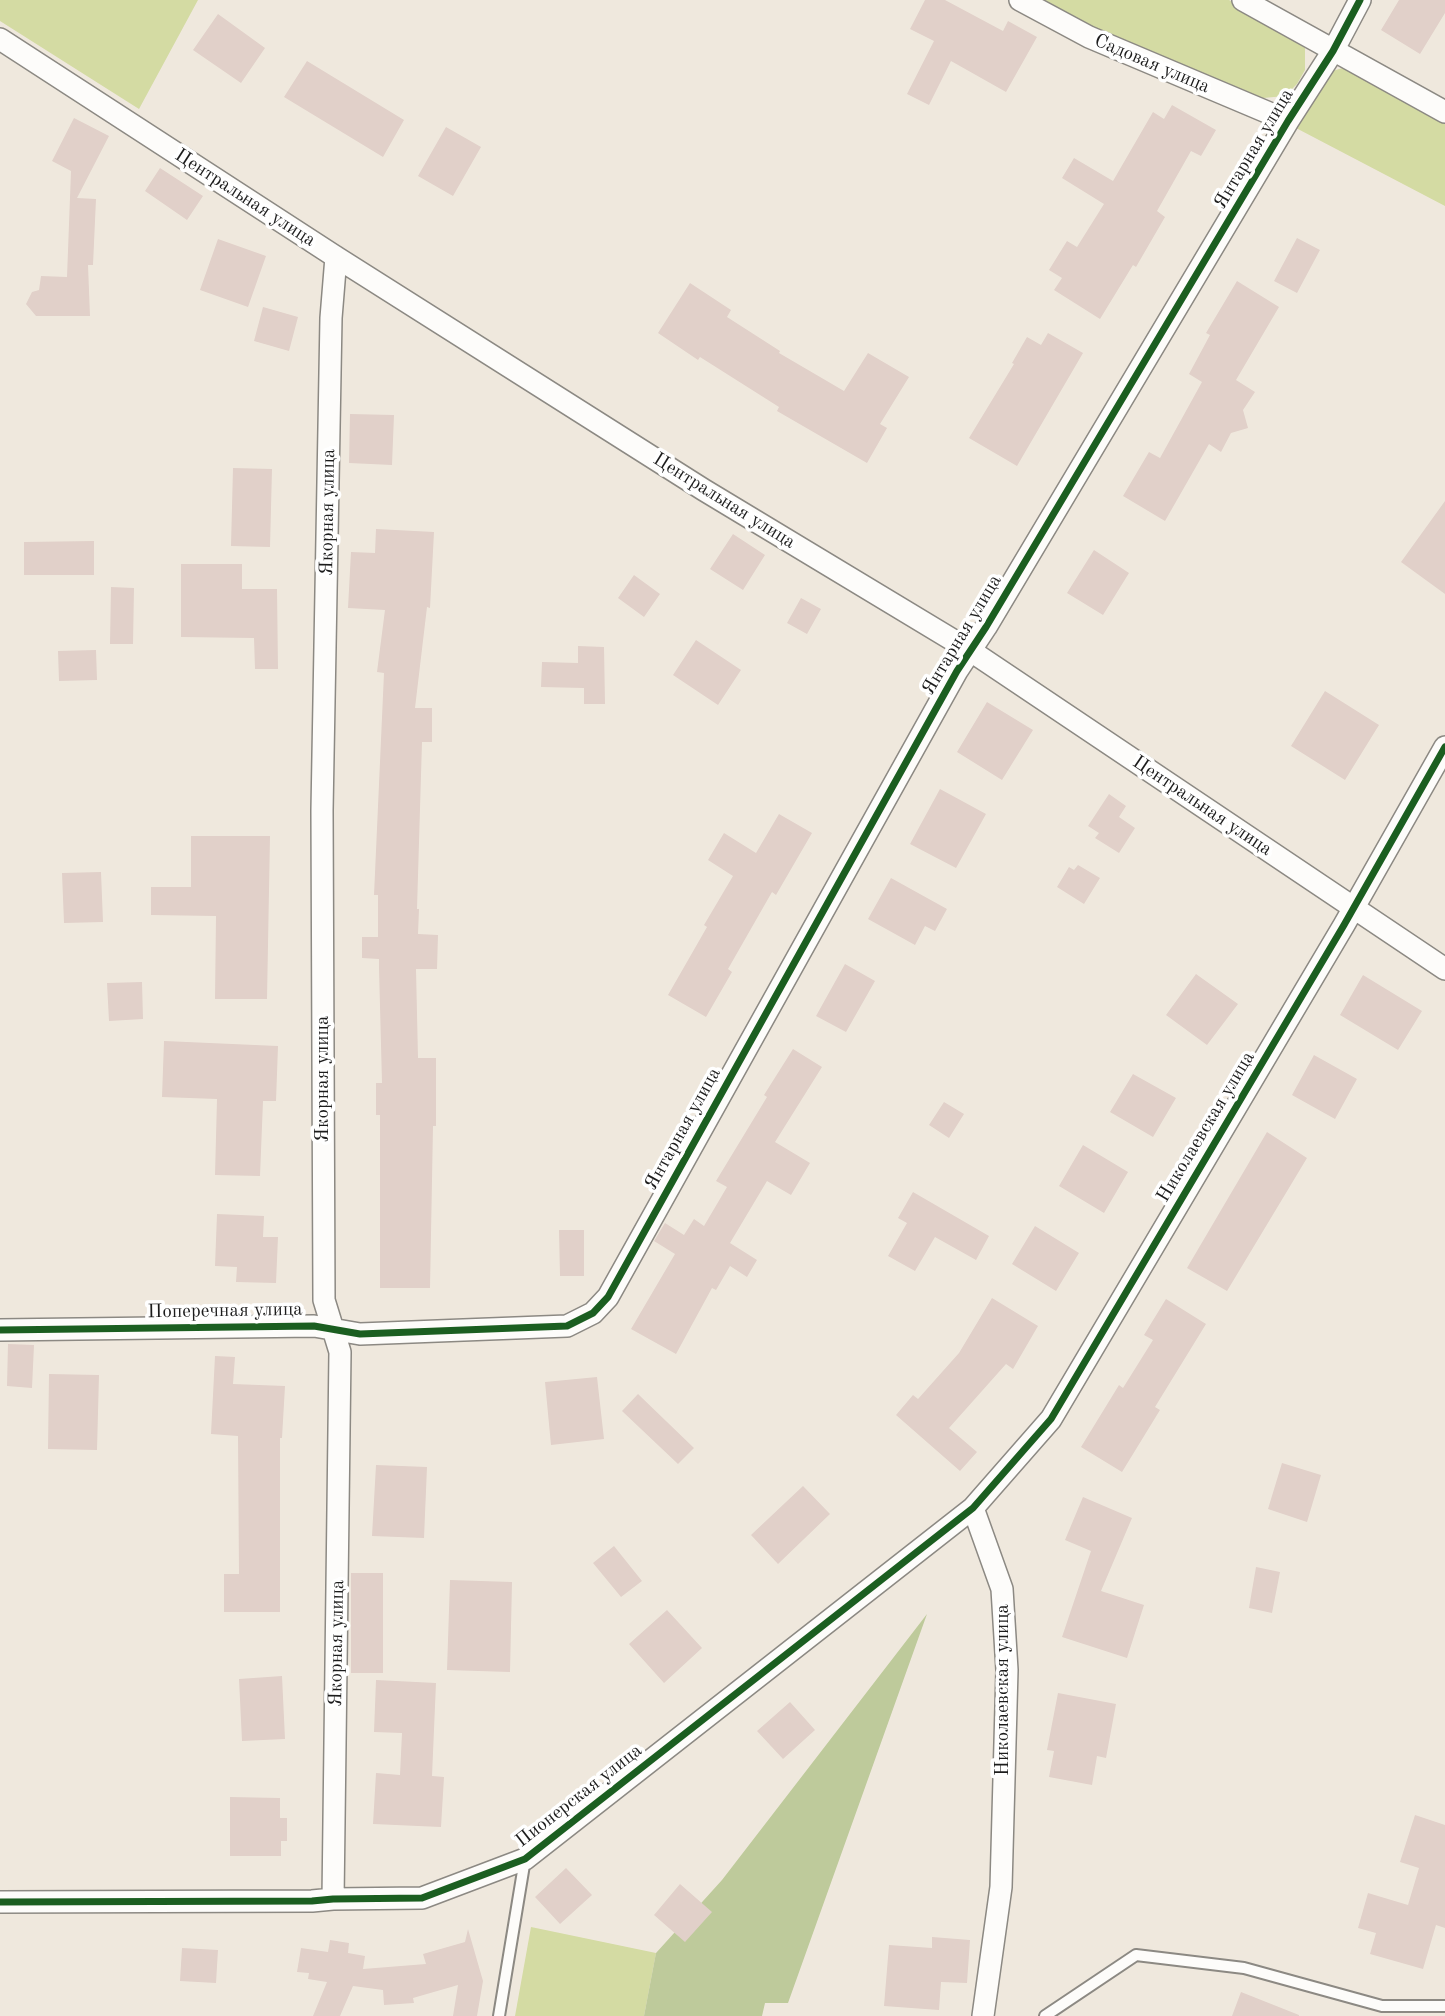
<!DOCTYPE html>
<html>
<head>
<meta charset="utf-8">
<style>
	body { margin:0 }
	canvas { display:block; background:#efe8dd }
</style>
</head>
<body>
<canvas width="1445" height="2016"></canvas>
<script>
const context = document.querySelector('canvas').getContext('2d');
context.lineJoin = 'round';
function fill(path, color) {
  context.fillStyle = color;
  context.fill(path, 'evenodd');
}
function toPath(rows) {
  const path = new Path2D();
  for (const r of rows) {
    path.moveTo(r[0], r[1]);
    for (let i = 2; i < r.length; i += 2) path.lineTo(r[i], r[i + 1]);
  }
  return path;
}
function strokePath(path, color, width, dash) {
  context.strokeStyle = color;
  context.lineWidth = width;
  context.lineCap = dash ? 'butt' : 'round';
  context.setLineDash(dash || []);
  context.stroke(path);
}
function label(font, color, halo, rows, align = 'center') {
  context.font = font + ' "Old Standard TT",serif';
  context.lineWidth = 7;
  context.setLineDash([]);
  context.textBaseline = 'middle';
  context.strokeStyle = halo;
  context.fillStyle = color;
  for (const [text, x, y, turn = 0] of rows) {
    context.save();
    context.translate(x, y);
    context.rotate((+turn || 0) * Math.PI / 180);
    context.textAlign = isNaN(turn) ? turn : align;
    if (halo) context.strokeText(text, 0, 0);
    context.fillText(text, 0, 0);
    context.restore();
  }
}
fill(toPath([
	[0,0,198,0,139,109,0,21],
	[1042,0,1229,0,1275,26,1305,48,1305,70,1297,84,1285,96,1263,98,1235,91,1094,28],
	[1349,66,1445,120,1445,206,1296,128,1326,73],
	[531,1927,656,1953,644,2016,515,2016]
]), '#d4dba3');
fill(toPath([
	[927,1614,788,2003,765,2003,762,2016,644,2016,656,1953,722,1880]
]), '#beca9b');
fill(toPath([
	[925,0,945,0,1003,31,1008,21,1037,37,1006,92,951,61,929,105,907,94,934,41,910,29],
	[1399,0,1445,0,1445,13,1420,54,1381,30],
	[218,14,265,48,241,83,193,50],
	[307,61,404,120,383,157,284,97],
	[1172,105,1216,130,1201,156,1191,151,1157,211,1165,217,1136,267,1133,265,1100,319,1054,290,1062,278,1049,270,1067,241,1077,247,1104,204,1062,178,1074,158,1113,181,1153,112,1164,119],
	[74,118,109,136,77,198,96,199,93,265,88,265,90,316,36,316,26,304,32,292,39,290,41,276,67,277,71,171,52,161],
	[446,127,481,147,453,196,418,176],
	[160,168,203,196,187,220,145,191],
	[1297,238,1320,250,1297,293,1274,281],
	[218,239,266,256,248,307,200,290],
	[1237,281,1279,307,1236,380,1255,392,1243,410,1248,428,1231,433,1221,452,1209,444,1165,521,1123,496,1149,452,1160,458,1202,382,1189,374,1210,335,1206,333],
	[690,283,731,310,727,317,780,351,779,353,844,391,868,353,909,377,880,424,887,428,867,463,777,411,779,407,700,357,698,360,658,333],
	[263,307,298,317,289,351,254,341],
	[1048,333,1083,353,1017,466,969,438,1014,364,1012,363,1027,337,1041,345],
	[350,414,394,415,392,465,349,463],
	[233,468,272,469,270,547,231,546],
	[1445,501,1445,594,1401,562],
	[376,529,434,532,430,608,427,607,415,708,432,708,432,742,422,742,417,909,419,909,418,934,438,935,437,969,416,969,418,1058,436,1058,436,1126,433,1126,430,1288,380,1288,380,1115,376,1115,376,1083,382,1083,379,968,379,959,362,958,362,937,378,937,378,895,374,895,384,673,377,672,385,610,348,608,351,552,375,553],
	[733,534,765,555,743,590,710,569],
	[94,541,94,575,24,575,24,542],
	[1094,550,1129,573,1103,615,1067,593],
	[181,564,242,564,242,589,277,589,278,669,255,669,254,638,181,637],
	[634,575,660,594,644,617,618,598],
	[111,587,134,588,133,644,110,644],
	[801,598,821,609,807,634,787,623],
	[696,640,741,670,718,705,673,675],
	[578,646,604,647,605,704,584,704,584,688,541,687,542,662,578,663],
	[96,650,97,680,59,681,58,651],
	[1325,691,1379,725,1345,780,1291,746],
	[987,702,1033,730,1002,780,957,752],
	[940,789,986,814,956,868,910,844],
	[1109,794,1126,806,1119,817,1135,828,1119,853,1095,838,1099,833,1088,826],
	[779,814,812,833,776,895,772,892,728,969,732,972,706,1017,668,995,707,927,704,925,733,876,708,860,724,833,756,853],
	[191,836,270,836,267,999,215,999,216,916,151,915,151,887,191,887],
	[1078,865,1100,878,1084,904,1057,887,1069,867,1074,870],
	[101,872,103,922,64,923,62,873],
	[891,878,947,909,935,931,925,926,915,945,868,919],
	[845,964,875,981,846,1032,816,1016],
	[1196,974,1238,1004,1207,1045,1166,1015],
	[1363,975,1422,1011,1398,1050,1340,1015],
	[142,982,143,1019,109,1021,107,983],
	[164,1041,278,1046,276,1101,263,1101,260,1176,215,1175,217,1099,162,1097],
	[793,1049,822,1067,775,1142,810,1163,791,1195,767,1181,730,1243,757,1260,747,1277,730,1266,716,1290,712,1288,676,1354,631,1329,675,1254,654,1241,665,1223,684,1235,694,1219,704,1226,727,1187,716,1181,767,1097,764,1095],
	[1314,1055,1357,1079,1335,1119,1292,1095],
	[1133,1074,1176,1098,1153,1137,1110,1112],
	[944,1102,964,1114,949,1138,929,1125],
	[1267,1132,1307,1158,1227,1291,1187,1268],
	[1083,1145,1128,1172,1104,1213,1059,1186],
	[913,1192,989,1236,976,1260,935,1237,915,1271,888,1256,907,1223,898,1218],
	[217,1214,264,1216,263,1237,278,1237,276,1283,236,1282,237,1267,215,1266],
	[1035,1226,1079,1253,1056,1291,1012,1264],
	[559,1230,584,1230,584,1276,560,1276],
	[992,1298,1038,1326,1013,1369,1006,1364,949,1428,977,1452,960,1471,896,1415,913,1395,918,1399,959,1353],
	[1166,1299,1206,1324,1155,1407,1160,1410,1122,1472,1081,1447,1119,1385,1123,1388,1153,1340,1144,1335],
	[8,1344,34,1345,32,1388,7,1386],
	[215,1356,235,1357,233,1384,285,1386,282,1438,280,1438,280,1612,224,1612,224,1574,239,1574,238,1436,211,1434],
	[49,1374,99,1375,97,1450,48,1449],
	[597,1377,604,1439,551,1445,545,1382],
	[638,1394,694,1448,678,1464,622,1411],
	[1282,1463,1321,1475,1307,1522,1268,1509],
	[376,1465,427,1467,424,1538,372,1536],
	[803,1486,830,1514,778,1564,751,1535],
	[1083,1497,1132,1518,1101,1591,1144,1605,1127,1658,1062,1637,1091,1551,1065,1540],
	[614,1546,642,1581,621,1597,593,1563],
	[1256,1567,1280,1572,1272,1613,1249,1608],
	[351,1573,383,1573,383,1673,351,1673],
	[450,1580,512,1582,510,1672,447,1670],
	[667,1610,702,1648,664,1683,629,1644],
	[282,1676,285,1739,242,1741,239,1679],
	[376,1680,436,1683,432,1776,444,1777,441,1827,373,1824,376,1773,400,1775,402,1733,374,1732],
	[1058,1693,1116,1704,1106,1758,1097,1756,1092,1785,1049,1777,1054,1751,1047,1750],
	[790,1702,815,1730,783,1759,757,1731],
	[230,1797,280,1798,280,1818,287,1818,287,1841,281,1841,281,1856,230,1856],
	[1415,1815,1445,1825,1445,1928,1436,1925,1423,1969,1370,1954,1376,1933,1358,1928,1368,1893,1408,1905,1419,1868,1400,1862],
	[566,1868,592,1895,560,1924,535,1897],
	[680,1884,712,1912,685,1942,654,1915],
	[468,1929,483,1981,477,2016,453,2016,458,1985,413,1998,414,2003,384,2005,383,1990,353,1986,340,2016,313,2016,327,1982,308,1979,309,1973,297,1972,301,1948,328,1952,330,1940,349,1943,348,1953,365,1956,363,1969,426,1964,423,1954,465,1942],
	[932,1937,970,1940,967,1983,941,1982,939,2010,884,2006,889,1945,932,1948],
	[182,1948,218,1950,216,1983,180,1981],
	[1241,1992,1299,2015,1299,2016,1232,2016]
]), '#e1d0c9');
const service = toPath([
	[499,2016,525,1859],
	[1045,2016,1136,1955,1244,1968,1382,2006,1445,2006]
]);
const minor = toPath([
	[1020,0,1089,37,1288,121],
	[1243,0,1445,112],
	[0,39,336,257,704,490,971,651,1445,969],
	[0,1330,314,1326,360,1334,567,1326,593,1313,608,1297,957,671,986,627,1288,121,1333,51,1360,0],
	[973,1508,1002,1589,1007,1670,1001,1887,983,2016],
	[333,1899,340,1352,324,1300,322,810,331,318,336,257],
	[0,1902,312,1901,333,1899,422,1898,525,1859,973,1508,1051,1419,1344,925,1445,747]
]);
strokePath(service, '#8c8983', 14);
strokePath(minor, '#8c8983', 24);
strokePath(service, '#fdfcfa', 10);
strokePath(minor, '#fdfcfa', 21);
strokePath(toPath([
	[0,1330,314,1326,360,1334,567,1326,593,1313,608,1297,957,671,986,627,1288,121,1333,51,1360,0],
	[0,1902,312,1901,333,1899,422,1898,525,1859,973,1508,1051,1419,1344,925,1445,747]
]), '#1b5e20', 7);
label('19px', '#1c1c1c', '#fff', [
	["Садовая улица",1152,64,23],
	["Янтарная улица",1254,149,-59],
	["Центральная улица",245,198,33],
	["Центральная улица",724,501,32],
	["Якорная улица",328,512,-89],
	["Янтарная улица",962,635,-59],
	["Центральная улица",1202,806,34],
	["Якорная улица",323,1079,-90],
	["Николаевская улица",1206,1127,-59],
	["Янтарная улица",683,1129,-61],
	["Поперечная улица",225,1311,-1],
	["Якорная улица",337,1643,-89],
	["Николаевская улица",1003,1690,-90],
	["Пионерская улица",579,1796,-38]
]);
</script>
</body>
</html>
